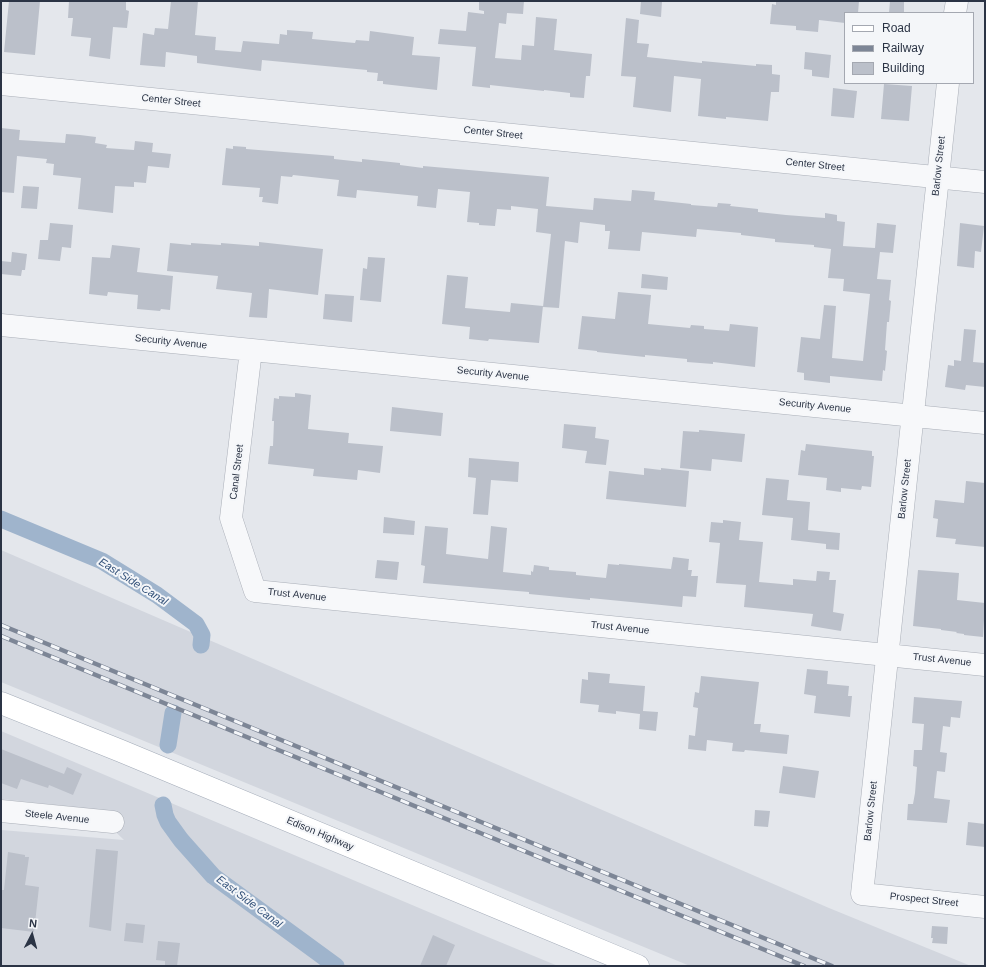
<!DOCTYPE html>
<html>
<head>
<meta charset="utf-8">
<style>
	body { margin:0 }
	#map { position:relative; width:986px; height:967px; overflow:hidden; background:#e4e7ec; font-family:Helvetica,sans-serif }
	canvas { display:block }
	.frame { position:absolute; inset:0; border:2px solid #2b3445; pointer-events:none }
	.legend { position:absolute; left:844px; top:12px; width:130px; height:72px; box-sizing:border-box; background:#f4f6f9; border:1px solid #a4a8b1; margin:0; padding:5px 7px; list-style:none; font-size:12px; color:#2b3445 }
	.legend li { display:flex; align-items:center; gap:8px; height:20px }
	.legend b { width:20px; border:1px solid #a4a8b1 }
	.north { position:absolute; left:12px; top:915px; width:40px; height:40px; -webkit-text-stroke:3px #f4f6f9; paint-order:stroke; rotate:6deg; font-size:11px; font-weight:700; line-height:16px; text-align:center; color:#2b3445 }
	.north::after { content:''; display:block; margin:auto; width:14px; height:18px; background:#2b3445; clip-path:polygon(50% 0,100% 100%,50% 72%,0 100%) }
</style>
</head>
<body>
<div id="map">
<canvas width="986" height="967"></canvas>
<div class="frame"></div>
<ul class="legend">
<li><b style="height:5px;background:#fff"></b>Road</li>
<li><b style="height:5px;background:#7d8696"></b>Railway</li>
<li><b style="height:11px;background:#bbc0ca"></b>Building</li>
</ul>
<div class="north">N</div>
</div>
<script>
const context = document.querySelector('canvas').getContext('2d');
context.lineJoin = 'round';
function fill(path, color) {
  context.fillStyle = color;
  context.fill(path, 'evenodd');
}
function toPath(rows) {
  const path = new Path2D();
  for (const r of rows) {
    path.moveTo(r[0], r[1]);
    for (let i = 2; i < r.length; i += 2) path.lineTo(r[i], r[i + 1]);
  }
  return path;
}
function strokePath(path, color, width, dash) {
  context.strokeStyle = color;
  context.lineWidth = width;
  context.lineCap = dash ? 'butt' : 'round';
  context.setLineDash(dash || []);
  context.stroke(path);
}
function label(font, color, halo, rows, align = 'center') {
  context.font = font + ' Helvetica,sans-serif';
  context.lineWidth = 4;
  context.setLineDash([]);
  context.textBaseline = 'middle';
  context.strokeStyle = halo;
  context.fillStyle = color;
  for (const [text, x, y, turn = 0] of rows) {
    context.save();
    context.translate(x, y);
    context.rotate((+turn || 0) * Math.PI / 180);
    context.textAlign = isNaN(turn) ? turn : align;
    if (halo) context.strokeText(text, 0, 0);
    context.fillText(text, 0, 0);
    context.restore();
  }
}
fill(toPath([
	[1,550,829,908,971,966,690,966,1,682],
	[1,731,483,935,558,966,1,966,1,830,124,840,92,809,1,799]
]), '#d2d6de');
strokePath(toPath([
	[1,519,102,561,157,595,196,624,202,635,201,645],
	[168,745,173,713],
	[163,805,165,815,168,822,181,840,213,876,336,966]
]), '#9fb4cc', 17);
fill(toPath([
	[9,1,40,1,35,55,4,52],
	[69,1,126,1,126,10,129,11,127,28,113,27,110,59,89,56,91,38,71,36,73,18,68,18],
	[171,1,198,1,195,35,216,37,215,50,241,52,243,41,279,44,280,34,287,35,287,30,313,32,312,39,355,43,356,40,369,41,370,31,414,37,412,55,440,57,437,90,383,84,383,81,377,81,378,73,367,72,367,70,262,60,261,71,197,63,197,56,166,52,165,67,140,65,143,33,154,35,155,28,168,29],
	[479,1,524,1,523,14,507,13,506,24,499,23,495,58,521,60,522,45,534,46,536,17,557,19,554,50,592,54,590,76,586,76,584,98,570,97,570,93,544,90,544,91,490,85,490,88,472,86,476,47,438,44,440,29,466,31,468,12,484,14,484,11,479,10],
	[641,1,662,1,661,17,640,14],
	[776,1,859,1,858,13,845,13,845,23,819,20,818,32,796,30,796,26,770,24,772,4,776,5],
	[890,1,904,1,904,13,889,13],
	[626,18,639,20,637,43,649,44,647,57,702,63,702,61,756,66,756,64,772,65,772,74,780,75,779,92,771,92,768,121,726,117,726,119,698,116,701,79,674,76,671,112,633,107,636,77,621,76],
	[805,52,831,55,829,78,812,76,812,70,804,69],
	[884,84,912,86,909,121,881,119],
	[833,88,857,91,854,118,831,116],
	[1,128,20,130,19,140,65,143,66,134,80,135,96,137,95,143,107,145,106,148,134,150,135,141,153,143,152,152,171,154,169,168,148,166,146,183,134,182,134,187,115,186,113,213,78,209,81,178,53,175,54,164,46,163,47,159,17,156,14,193,1,192],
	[233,146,246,147,246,149,334,156,334,159,362,162,362,159,400,163,400,165,423,168,423,166,549,177,546,206,593,210,594,198,631,201,632,190,655,192,654,200,691,204,691,205,717,207,718,203,731,204,730,206,758,209,758,212,786,215,825,218,825,213,837,215,837,221,845,222,843,246,875,248,877,223,896,225,893,253,880,252,877,279,891,280,889,300,891,301,889,322,887,322,885,350,887,351,885,371,883,370,882,381,830,376,830,383,804,380,804,373,797,372,801,337,820,339,824,305,836,306,832,358,863,361,870,294,843,291,844,279,828,278,831,249,814,247,814,245,775,242,775,239,741,235,741,233,697,229,696,237,642,232,640,251,608,249,610,231,605,231,605,225,580,222,578,243,565,241,559,308,543,307,551,234,536,232,538,209,511,206,511,210,497,209,495,226,479,225,479,223,467,222,470,192,438,189,436,208,417,206,418,196,357,190,356,198,337,196,339,180,293,175,292,177,281,176,278,204,262,202,263,197,259,197,260,188,222,185,226,148,233,149],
	[23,186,39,187,37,209,21,208],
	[50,223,73,225,71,248,62,247,60,261,38,259,40,240,48,240],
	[960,223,984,226,981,252,975,251,974,268,957,266],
	[259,242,323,249,318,295,269,289,267,318,249,317,252,293,216,289,218,276,167,271,170,243,191,245,191,243,221,245,221,243,259,246],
	[112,245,140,248,137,272,173,276,170,310,161,309,160,311,137,309,138,295,108,292,107,296,89,294,92,257,110,258],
	[12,252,27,254,25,270,22,270,21,276,1,274,1,261,11,262],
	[368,257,385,258,381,302,360,300,363,268,367,269],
	[642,274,668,277,667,290,641,288],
	[447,275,468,277,465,308,510,312,511,303,543,306,539,343,489,339,488,341,469,339,470,327,442,324],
	[618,292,651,295,648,324,690,328,691,325,704,326,704,329,729,331,730,324,758,327,755,367,713,362,713,364,687,362,687,359,645,355,645,357,597,352,597,351,578,349,582,316,615,319],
	[325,294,354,296,352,322,323,319],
	[964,329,976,330,973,362,985,363,985,387,966,385,965,390,945,387,948,365,954,366,954,360,961,361],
	[295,393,311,395,308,429,349,433,348,443,383,446,380,473,358,470,357,480,313,476,314,469,268,464,270,446,273,446,274,421,272,421,274,398,279,399,279,396,295,397],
	[392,407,443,413,441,436,390,431],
	[564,424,596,427,595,438,609,440,606,465,585,463,587,451,562,448],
	[699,430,745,434,742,462,712,459,711,471,680,468,683,431,699,432],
	[806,444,872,451,872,456,874,456,871,487,862,486,861,490,841,488,841,492,826,490,827,478,798,475,801,450,805,451],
	[469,458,519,462,518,482,491,480,488,515,473,514,476,478,468,477],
	[644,468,661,470,661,468,689,471,686,507,606,499,609,471,644,475],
	[766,478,789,480,787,500,810,502,808,530,840,533,839,550,826,549,826,544,791,540,793,518,762,515],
	[966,481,985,483,985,547,955,544,956,539,936,537,938,519,933,518,935,500,964,503],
	[384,517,415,521,414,535,383,533],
	[723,520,741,522,739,540,763,542,759,582,793,585,793,579,816,581,817,571,830,572,829,580,836,580,833,612,844,614,841,631,811,626,813,614,744,607,746,585,716,583,720,543,709,542,711,522,723,523],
	[425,526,448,528,446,554,488,559,491,526,507,528,503,572,531,575,531,571,533,572,534,565,549,567,549,570,576,572,576,575,606,578,608,564,619,565,619,564,671,569,673,557,689,559,688,570,692,570,691,576,698,576,696,597,683,596,682,607,590,598,590,600,529,594,529,592,423,583,425,566,421,565],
	[377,560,399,562,397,580,375,578],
	[918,570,959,573,957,600,985,603,983,637,964,635,964,634,956,633,957,632,941,630,941,629,913,626],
	[807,669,828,671,827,684,849,686,848,696,852,696,850,717,814,713,816,696,804,694],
	[588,672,610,674,609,683,645,686,643,711,658,712,656,731,639,729,640,714,616,711,616,714,598,712,599,705,580,703,582,679,588,680],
	[701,676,759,682,754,724,761,724,760,732,789,735,787,754,745,750,744,752,732,751,733,743,707,740,706,751,688,749,689,735,695,736,698,708,693,707,695,692,699,693],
	[914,697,962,701,960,718,951,717,950,727,943,726,940,752,947,753,945,772,937,771,934,798,950,800,947,823,907,820,908,804,913,804,915,793,917,767,913,766,914,750,922,750,924,724,912,723],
	[1,749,64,774,67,767,82,774,73,795,49,785,48,788,21,779,17,789,1,783],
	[783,766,819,771,815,798,779,793],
	[755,810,770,811,768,827,754,826],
	[968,822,985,824,985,847,966,845],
	[96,849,118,851,111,931,89,927],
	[8,852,25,855,25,857,29,857,25,885,39,887,34,932,1,928,1,899,2,890,4,890],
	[126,923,145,925,143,943,124,941],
	[932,926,948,927,947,944,932,943,933,938,931,938],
	[433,935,455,945,446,966,420,966],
	[158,941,180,943,177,966,165,966,165,961,156,960]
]), '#bbc0ca');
const minor = toPath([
	[955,13,957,1],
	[948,83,862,894,985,907],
	[1,84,985,182],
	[1,325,985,423],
	[251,350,231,518,255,591,985,665],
	[1,811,113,822]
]);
const major = toPath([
	[1,703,121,751,638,966]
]);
strokePath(minor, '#a9aeb7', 23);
strokePath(major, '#a3abb8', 23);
strokePath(minor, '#f7f8fa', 22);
strokePath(major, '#fff', 22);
const rail = toPath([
	[1,625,832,966],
	[1,636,804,966]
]);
strokePath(rail, '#7d8696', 4.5);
strokePath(rail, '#f4f6f9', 3, [9]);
label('10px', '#2b3445', '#f4f6f9', [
	["Center Street",171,101,6],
	["Center Street",493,133,6],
	["Center Street",815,165,6],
	["Barlow Street",939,166,-84],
	["Security Avenue",171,342,6],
	["Security Avenue",493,374,6],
	["Security Avenue",815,406,6],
	["Canal Street",237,472,-83],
	["Barlow Street",905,489,-84],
	["Trust Avenue",297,595,6],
	["Trust Avenue",620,628,6],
	["Trust Avenue",942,660,6],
	["Barlow Street",871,811,-84],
	["Steele Avenue",57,817,6],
	["Edison Highway",320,834,23],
	["Prospect Street",924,900,6]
]);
label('italic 11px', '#34527a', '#f4f6f9', [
	["East Side Canal",133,582,32],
	["East Side Canal",249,902,37]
]);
</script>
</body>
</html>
